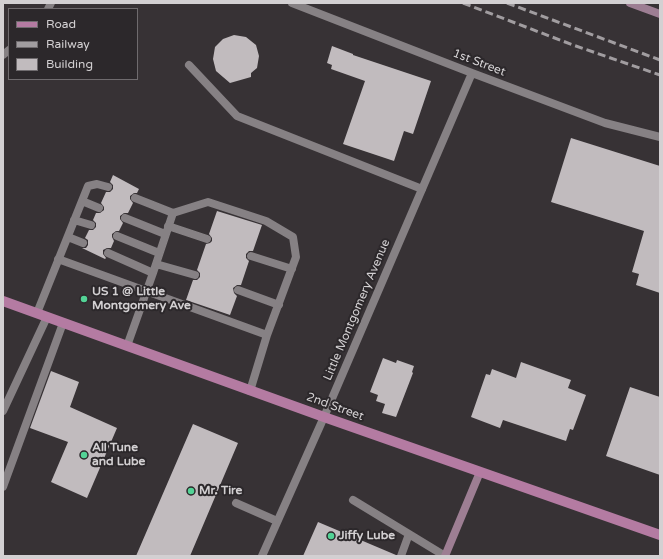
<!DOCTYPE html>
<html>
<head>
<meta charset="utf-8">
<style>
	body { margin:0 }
	#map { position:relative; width:663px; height:559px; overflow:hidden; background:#373235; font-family:"Varela Round",sans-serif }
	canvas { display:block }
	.frame { position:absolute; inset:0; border:4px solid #d3d0d2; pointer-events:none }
	.legend { position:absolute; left:8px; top:8px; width:130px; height:72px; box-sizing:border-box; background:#2c282b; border:1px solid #6f6b6e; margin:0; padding:5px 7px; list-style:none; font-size:12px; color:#d3d0d2 }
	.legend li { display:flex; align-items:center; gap:8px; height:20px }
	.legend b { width:20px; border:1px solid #6f6b6e }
</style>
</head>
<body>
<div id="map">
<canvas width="663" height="559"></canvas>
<div class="frame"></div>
<ul class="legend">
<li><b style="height:5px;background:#b47ba2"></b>Road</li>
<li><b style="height:5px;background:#a19da0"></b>Railway</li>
<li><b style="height:11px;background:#c1bbbe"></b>Building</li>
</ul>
</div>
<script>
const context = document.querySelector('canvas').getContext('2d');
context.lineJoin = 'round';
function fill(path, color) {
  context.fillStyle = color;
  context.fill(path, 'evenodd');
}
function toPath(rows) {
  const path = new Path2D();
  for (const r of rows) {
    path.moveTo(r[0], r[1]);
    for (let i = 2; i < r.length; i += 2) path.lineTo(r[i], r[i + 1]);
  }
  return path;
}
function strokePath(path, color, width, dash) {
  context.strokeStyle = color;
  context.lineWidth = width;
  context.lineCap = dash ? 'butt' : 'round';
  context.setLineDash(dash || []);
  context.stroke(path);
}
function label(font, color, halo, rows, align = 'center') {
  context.font = font + ' "Varela Round",sans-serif';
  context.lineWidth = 4;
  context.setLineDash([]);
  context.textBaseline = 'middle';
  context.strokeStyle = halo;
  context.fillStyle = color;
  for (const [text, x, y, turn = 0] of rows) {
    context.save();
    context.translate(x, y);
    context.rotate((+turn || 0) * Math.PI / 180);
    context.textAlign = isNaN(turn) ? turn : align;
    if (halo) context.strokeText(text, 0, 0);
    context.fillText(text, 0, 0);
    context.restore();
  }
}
fill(toPath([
	[234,35,246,37,256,45,259,56,257,68,251,73,251,77,230,83,216,71,213,59,215,47,223,39],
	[332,46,353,54,353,55,431,81,413,134,404,131,394,161,343,144,365,81,331,69,332,65,327,63],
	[571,138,660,166,660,293,636,285,639,274,632,272,644,231,551,202],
	[113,175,139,189,137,193,134,193,130,196,130,199,133,203,128,213,124,213,120,216,120,219,123,223,119,231,116,231,112,234,112,237,114,241,111,248,107,248,103,250,103,254,106,258,105,259,82,248,86,248,88,245,88,240,85,238,89,230,93,230,96,227,96,223,93,220,96,213,100,213,104,210,104,207,101,203,106,192,110,192,113,189,113,185,110,182],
	[217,211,262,225,253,251,249,251,246,254,246,258,249,261,241,285,237,285,233,288,234,293,237,296,230,315,186,300,193,280,197,280,200,277,200,273,197,270,206,244,210,243,212,241,212,238,209,234],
	[383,358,396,363,397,360,414,366,412,372,413,373,396,417,382,413,385,404,376,401,378,395,370,392],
	[521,362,571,380,568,388,586,395,573,430,570,429,566,441,503,420,500,428,471,417,486,374,490,375,492,369,516,378],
	[51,371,79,382,70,407,117,428,87,498,51,482,68,442,30,428],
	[630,387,660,397,660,475,606,456],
	[193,424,238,443,190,556,136,556],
	[318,522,396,555,396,556,303,556]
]), '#c1bbbe');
strokePath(toPath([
	[48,9,51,3],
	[3,55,9,50],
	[189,65,237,116,422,189],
	[135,198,173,213],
	[82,201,99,208],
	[125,218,165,234],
	[74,220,91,225],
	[168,226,207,239],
	[117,236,159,253],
	[68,237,83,243],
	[108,253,153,273],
	[251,256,292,269],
	[58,259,267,335],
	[156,264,195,275],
	[238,290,279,305],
	[37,313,88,186,97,184,108,187],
	[127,346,153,273,173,213,208,202,266,221,293,237,296,257,267,335,250,391],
	[3,411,47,317],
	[3,487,63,323],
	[353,500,445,556],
	[236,503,277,521],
	[401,556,409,534]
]), '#868184', 8);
strokePath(toPath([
	[292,3,472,73,605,123,660,137],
	[262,556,324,417,472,73]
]), '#868184', 8);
strokePath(toPath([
	[630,3,660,14],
	[445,556,480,472]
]), '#9d7e93', 8);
strokePath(toPath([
	[3,301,324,417,660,535]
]), '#b47ba2', 10);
strokePath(toPath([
	[463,3,573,45,660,75],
	[507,3,660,60]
]), '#a19da0', 3, [8, 4]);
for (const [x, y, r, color] of [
	[84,299,4,"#53d396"],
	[84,455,4,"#53d396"],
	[191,491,4,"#53d396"],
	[331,536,4,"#53d396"]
]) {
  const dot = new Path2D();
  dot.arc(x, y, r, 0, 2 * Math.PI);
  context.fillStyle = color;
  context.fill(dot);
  strokePath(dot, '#2c282b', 1.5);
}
label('12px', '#d3d0d2', '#2c282b', [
	["1st Street",479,63,21],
	["Little Montgomery Avenue",357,310,-67],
	["2nd Street",335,407,20]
]);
label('bold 12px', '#d3d0d2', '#2c282b', [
	["US 1 @ Little",92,292],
	["Montgomery Ave",92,306],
	["All Tune",92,448],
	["and Lube",92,462],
	["Mr. Tire",199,491],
	["Jiffy Lube",339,536]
], 'left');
</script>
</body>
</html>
